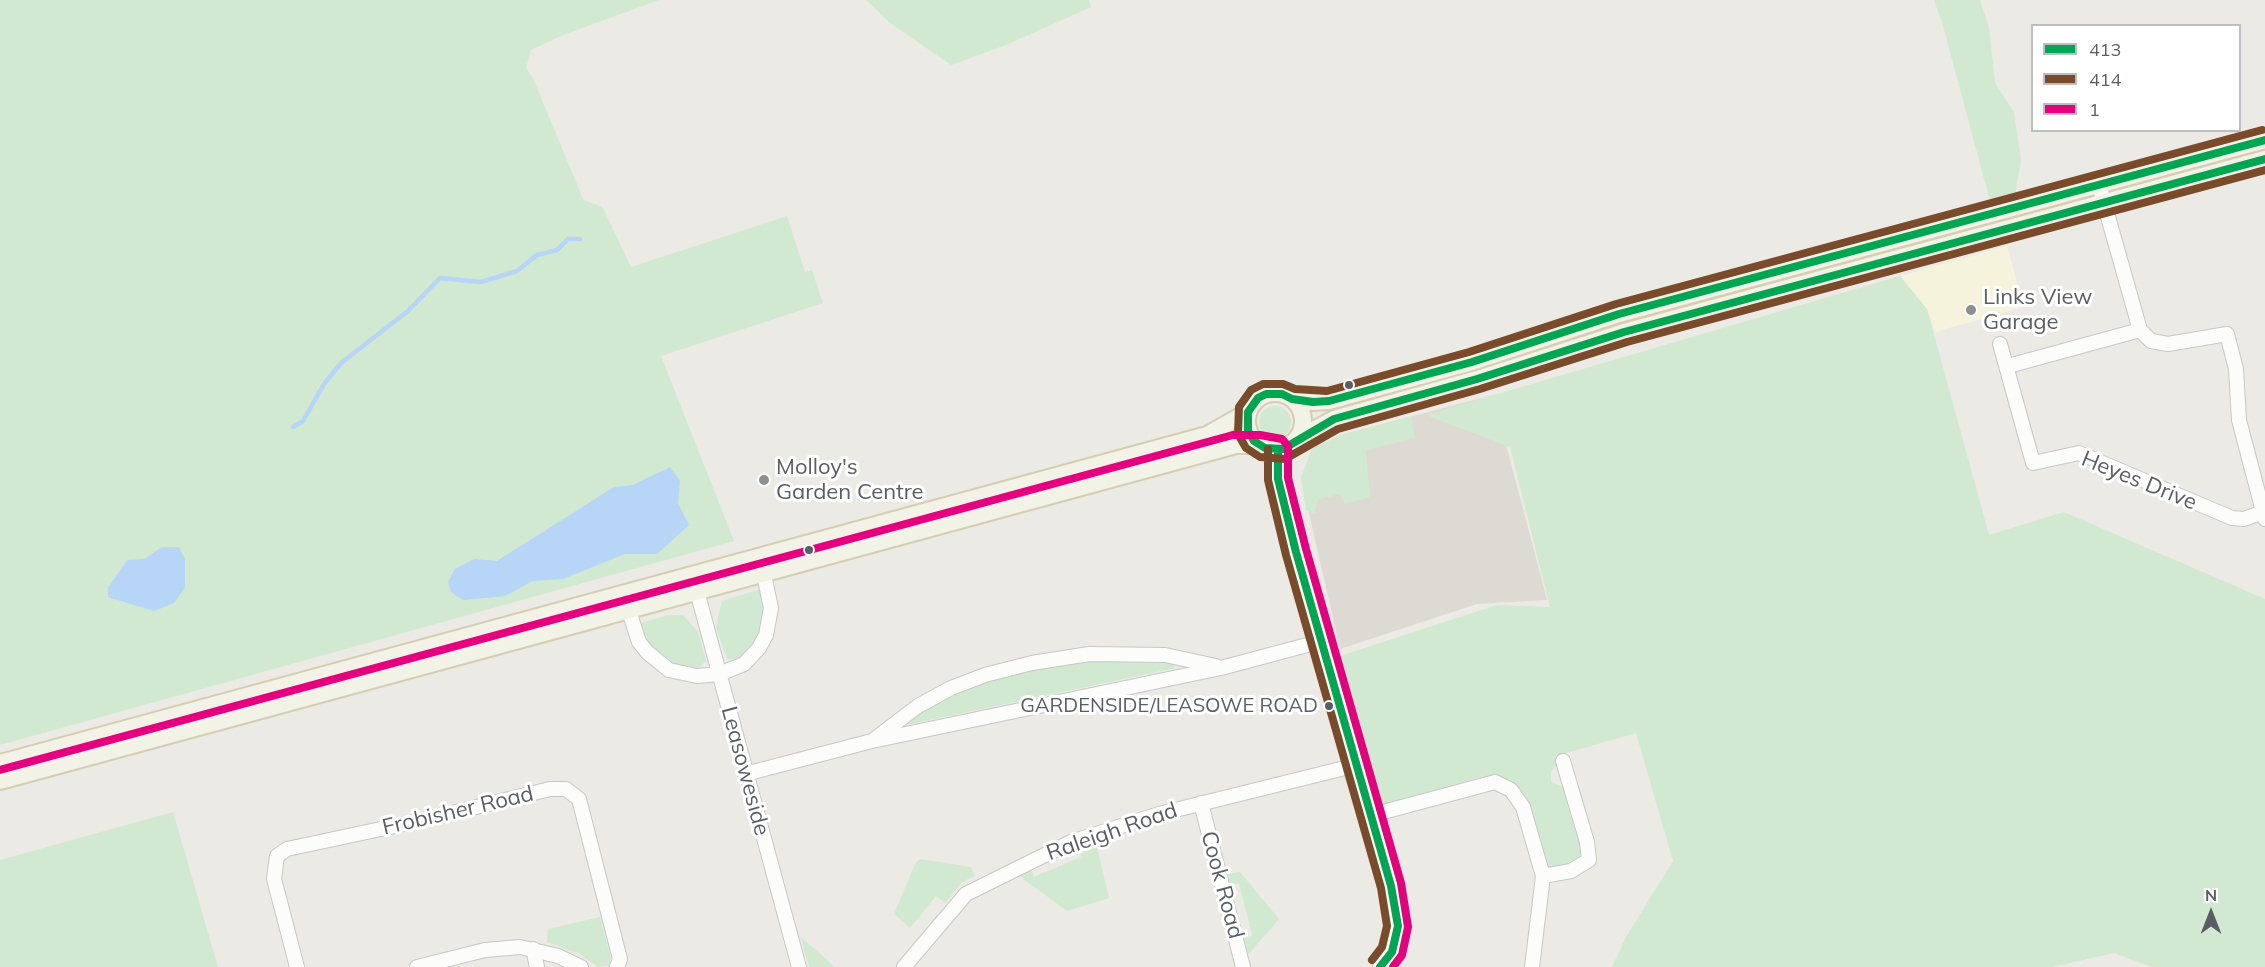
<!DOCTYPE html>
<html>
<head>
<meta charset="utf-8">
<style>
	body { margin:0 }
	#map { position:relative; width:2265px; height:967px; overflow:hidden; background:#ebeae4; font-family:Mulish,sans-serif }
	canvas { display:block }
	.legend { position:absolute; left:2031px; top:24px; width:210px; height:108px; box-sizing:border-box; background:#fff; border:2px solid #bdbec1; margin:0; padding:8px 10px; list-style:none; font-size:18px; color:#5a5d63 }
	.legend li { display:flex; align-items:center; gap:12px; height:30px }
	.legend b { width:30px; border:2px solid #bdbec1 }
	.north { position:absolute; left:2181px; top:883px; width:60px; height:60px; -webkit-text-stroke:4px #fff; paint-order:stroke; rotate:0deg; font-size:16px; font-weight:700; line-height:24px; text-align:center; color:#5a5d63 }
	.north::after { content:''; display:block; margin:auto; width:21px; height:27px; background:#5a5d63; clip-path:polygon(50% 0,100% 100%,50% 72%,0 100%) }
</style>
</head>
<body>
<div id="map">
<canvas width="2265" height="967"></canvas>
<ul class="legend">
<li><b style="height:8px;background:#00a651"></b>413</li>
<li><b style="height:8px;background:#7a4b2a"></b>414</li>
<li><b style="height:8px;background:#e5007d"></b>1</li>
</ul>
<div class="north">N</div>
</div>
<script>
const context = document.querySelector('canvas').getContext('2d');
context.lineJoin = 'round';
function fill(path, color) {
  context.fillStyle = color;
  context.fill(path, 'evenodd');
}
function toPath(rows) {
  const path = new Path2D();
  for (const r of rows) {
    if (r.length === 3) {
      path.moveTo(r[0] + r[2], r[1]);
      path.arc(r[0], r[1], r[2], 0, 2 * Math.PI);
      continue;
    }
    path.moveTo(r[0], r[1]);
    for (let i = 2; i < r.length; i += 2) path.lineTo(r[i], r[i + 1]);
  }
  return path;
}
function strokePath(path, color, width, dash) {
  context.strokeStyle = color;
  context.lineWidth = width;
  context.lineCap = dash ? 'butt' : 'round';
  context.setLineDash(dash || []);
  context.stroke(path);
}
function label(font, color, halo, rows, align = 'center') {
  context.font = font + ' Mulish,sans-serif';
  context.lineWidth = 6;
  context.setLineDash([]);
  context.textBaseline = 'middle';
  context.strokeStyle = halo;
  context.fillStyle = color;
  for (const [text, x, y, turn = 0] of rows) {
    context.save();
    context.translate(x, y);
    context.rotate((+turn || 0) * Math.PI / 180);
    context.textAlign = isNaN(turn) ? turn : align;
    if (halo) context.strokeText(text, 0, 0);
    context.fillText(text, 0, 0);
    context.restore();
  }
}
fill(toPath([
	[2007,246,2024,307,1935,332,1927,309,1900,276]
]), '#f6f3dc');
fill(toPath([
	[1493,395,1547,600,1477,604,1340,649,1301,478,1312,449,1341,435]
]), '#dcdad2');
fill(toPath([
	[0,0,659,0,563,35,531,50,526,68,533,78,583,199,603,208,631,267,787,216,805,272,812,270,823,303,661,356,734,541,0,745],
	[866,0,1089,0,1091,7,1006,45,951,65,890,23],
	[1934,0,1980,0,1989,27,1995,83,2014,112,2021,161,2015,195,1990,201,1942,22],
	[1900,276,1927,309,1989,535,2064,512,2265,599,2265,967,2152,967,2114,953,2052,967,1612,967,1626,937,1673,861,1636,733,1556,756,1557,765,1551,772,1551,782,1568,789,1583,851,1571,865,1548,870,1523,794,1508,780,1484,776,1382,805,1340,656,1497,605,1550,607,1510,447,1426,415],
	[1275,422,16],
	[1411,416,1415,438,1366,450,1370,497,1345,504,1339,494,1318,500,1314,514,1306,510,1301,478,1312,449,1341,435],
	[761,589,766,611,763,635,749,653,736,659,727,659,716,627,722,601],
	[668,615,683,615,698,632,706,661,697,669,682,669,664,661,649,645,641,623],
	[1103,658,1171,661,1175,668,906,725,908,719,972,685,1036,666],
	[173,812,218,967,0,967,0,860],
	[1095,839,1109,898,1067,911,1018,875,1031,870,1034,877,1081,857,1078,846],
	[920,859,971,867,975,876,962,882,945,903,936,896,910,928,894,914,916,862],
	[1240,872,1279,919,1247,956,1244,939,1252,935,1239,884,1230,884,1228,874],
	[600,917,611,958,609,966,598,967,580,954,547,942,548,929],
	[801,937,835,967,809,967]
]), '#d1e9d0');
fill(toPath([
	[670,467,680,481,678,503,689,525,657,554,625,554,563,579,533,581,505,596,463,600,451,592,448,582,455,569,474,559,497,561,614,487,633,485],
	[162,547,179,547,185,559,185,587,174,603,154,611,108,597,108,588,127,560,144,559]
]), '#b6d5f7');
strokePath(toPath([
	[293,427,303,421,324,384,341,363,408,311,440,278,481,282,517,271,537,255,557,250,568,239,580,239]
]), '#b6d5f7', 4.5);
const minor = toPath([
	[2099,185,2140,330,2151,341,2168,344,2227,334,2236,369,2239,420,2265,519],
	[2000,344,2033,463,2079,453,2232,518,2244,519,2263,512],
	[2008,366,2140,330],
	[1278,449,1278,479,1296,552,1391,886,1398,926,1392,952,1380,967],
	[695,584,799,967],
	[629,611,639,642,647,652,669,670,697,676,719,674,744,664,759,648,766,635,771,608,764,575],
	[876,738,918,706,951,688,985,675,1032,663,1089,654,1165,655,1216,666],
	[745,774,872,741,1221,668,1322,641],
	[1201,803,1243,967],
	[1372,815,1495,782,1511,790,1523,807,1543,876,1532,967],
	[1543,876,1571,871,1589,860,1587,842,1563,761],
	[533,949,537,967],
	[297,967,274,879,277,856,287,849,423,820,550,789,566,789,579,799,620,959,617,967],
	[417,967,485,950,520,947,558,956,581,967],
	[904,967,966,894,1071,842,1159,814,1357,765]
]);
const major = toPath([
	[1275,421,28],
	[1292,399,1313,402,1329,401,1472,362,1619,314,2265,140],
	[1298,438,1334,419,1477,379,1624,332,2265,159],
	[0,763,1207,435,1248,412],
	[0,781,1236,445,1259,445]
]);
strokePath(minor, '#c7c8c6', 16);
strokePath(major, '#d5ceb0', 20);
strokePath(minor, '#fcfcfb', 14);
strokePath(major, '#f2f2e7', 16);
strokePath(toPath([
	[2265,140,1619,314,1472,362,1329,401,1313,402,1292,399,1282,394,1266,394,1258,398,1248,412,1248,431,1254,441,1265,448,1283,449,1334,419,1477,379,1624,332,2265,159],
	[1278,449,1278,479,1296,552,1391,886,1398,926,1392,952,1380,967]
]), '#00a651', 8);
strokePath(toPath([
	[2262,130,1616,304,1469,352,1327,391,1295,389,1283,384,1263,384,1251,390,1239,407,1238,434,1246,448,1260,457,1285,459,1338,429,1480,389,1627,342,2265,170],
	[1268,449,1268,480,1286,555,1381,888,1387,926,1382,947,1372,960]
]), '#7a4b2a', 8);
strokePath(toPath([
	[0,770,1233,435,1260,435,1282,439,1288,446,1288,478,1306,549,1401,883,1408,927,1402,955,1393,967]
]), '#e5007d', 8);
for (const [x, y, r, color] of [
	[1971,310,6,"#8d8e90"],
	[1349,385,5,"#5a5d63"],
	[764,480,6,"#8d8e90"],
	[809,550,5,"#5a5d63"],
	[1329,706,5,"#5a5d63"]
]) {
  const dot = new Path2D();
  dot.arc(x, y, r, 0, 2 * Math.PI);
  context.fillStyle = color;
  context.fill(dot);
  strokePath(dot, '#fff', 2);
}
label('20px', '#5a5d63', '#fff', [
	["GARDENSIDE/LEASOWE ROAD",1318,706]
], 'right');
label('22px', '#5a5d63', '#fff', [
	["Links View",1983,297],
	["Garage",1983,322],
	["Molloy's",776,467],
	["Garden Centre",776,492]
], 'left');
label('22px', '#5a5d63', '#fff', [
	["Heyes Drive",2139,481,22],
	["Leasoweside",745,771,75],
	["Frobisher Road",458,811,-13],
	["Raleigh Road",1112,832,-19],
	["Cook Road",1222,885,75]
]);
</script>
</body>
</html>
